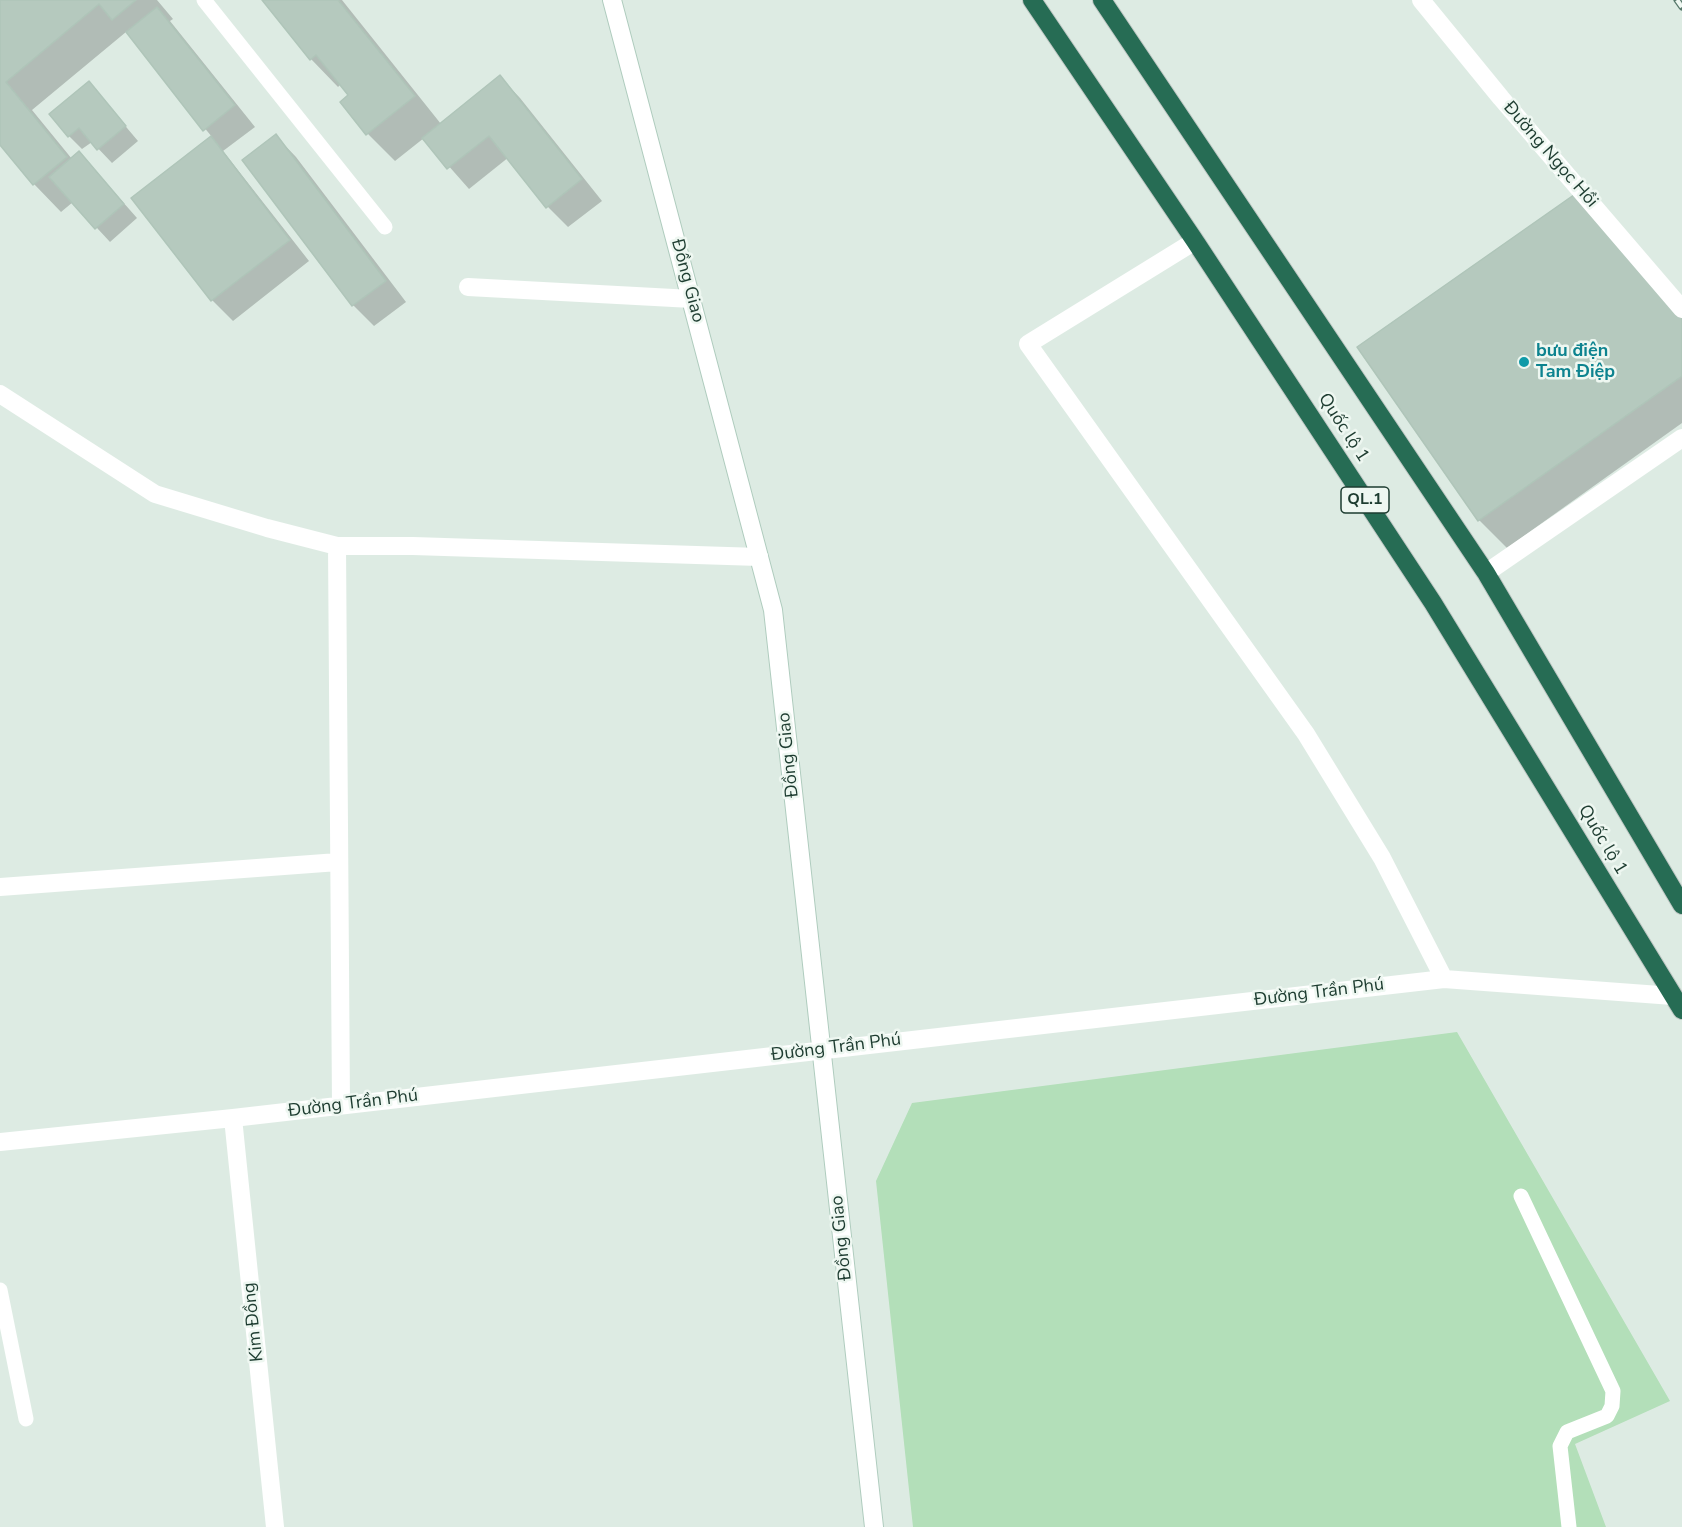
<!DOCTYPE html>
<html>
<head>
<meta charset="utf-8">
<style>
	body { margin:0 }
	canvas { display:block; background:#ddebe3 }
</style>
</head>
<body>
<canvas width="1682" height="1527"></canvas>
<script>
const context = document.querySelector('canvas').getContext('2d');
context.lineJoin = 'round';
function fill(path, color) {
  context.fillStyle = color;
  context.fill(path, 'evenodd');
}
function toPath(rows) {
  const path = new Path2D();
  for (const r of rows) {
    path.moveTo(r[0], r[1]);
    for (let i = 2; i < r.length; i += 2) path.lineTo(r[i], r[i + 1]);
  }
  return path;
}
function strokePath(path, color, width, dash) {
  context.strokeStyle = color;
  context.lineWidth = width;
  context.lineCap = dash ? 'butt' : 'round';
  context.setLineDash(dash || []);
  context.stroke(path);
}
function label(font, color, halo, rows, align = 'center') {
  context.font = font + ' "Nunito Sans",sans-serif';
  context.lineWidth = 5;
  context.setLineDash([]);
  context.textBaseline = 'middle';
  context.strokeStyle = halo;
  context.fillStyle = color;
  for (const [text, x, y, turn = 0] of rows) {
    context.save();
    context.translate(x, y);
    context.rotate((+turn || 0) * Math.PI / 180);
    context.textAlign = isNaN(turn) ? turn : align;
    if (halo) context.strokeText(text, 0, 0);
    context.fillText(text, 0, 0);
    context.restore();
  }
}
fill(toPath([
	[1457,1032,1670,1401,1575,1444,1606,1527,913,1527,876,1181,912,1103]
]), '#b3dfb9');
fill(toPath([
	[0,0,157,0,173,19,170,21,255,127,223,151,309,261,233,321,212,300,133,198,212,137,126,32,32,110,72,159,92,167,137,218,110,242,73,202,61,212,34,184,0,143],
	[264,0,342,0,441,124,500,77,520,98,602,201,568,227,548,207,509,157,469,189,424,138,395,161,368,134,342,102,350,96,341,84,338,87,311,59],
	[89,83,138,141,112,163,92,142,82,149,69,136],
	[276,136,296,157,406,302,374,326,353,305,245,160],
	[1682,309,1682,423,1507,548,1479,520,1359,347]
]), '#0003');
const building = toPath([
	[0,0,136,0,112,20,99,4,6,82,67,157,33,185,0,145,0,0],
	[262,0,338,0,415,96,366,135,340,102,348,95,316,55,310,60,262,0],
	[157,7,235,105,203,131,126,32,157,7],
	[500,75,582,179,546,208,489,136,447,169,422,138,500,75],
	[89,81,126,126,97,150,79,128,68,137,49,114,89,81],
	[276,134,386,281,352,306,242,160,276,134],
	[211,136,290,240,211,301,131,198,211,136],
	[79,151,124,204,95,229,49,177,79,151],
	[1578,192,1682,311,1682,376,1478,521,1357,347,1578,192]
]);
fill(building, '#b5c9be');
strokePath(building, '#afc5b9', 1.5);
const secondary = toPath([
	[612,0,773,610,874,1527]
]);
const highway = toPath([
	[1032,0,1195,241,1433,603,1682,1010],
	[1102,0,1486,573,1682,905]
]);
strokePath(secondary, '#afccbe', 20);
strokePath(highway, '#c0c8c5', 20);
strokePath(toPath([
	[204,0,385,227],
	[1521,1196,1613,1391,1612,1406,1607,1416,1567,1432,1560,1446,1569,1527],
	[0,1290,26,1419]
]), '#fff', 15);
strokePath(toPath([
	[1421,0,1501,98,1682,309],
	[1195,241,1028,344,1306,734,1382,858,1444,979],
	[468,287,692,299],
	[0,394,155,494,267,528,337,546,413,546,759,557],
	[337,546,341,1105],
	[1486,573,1682,438],
	[0,887,338,862],
	[233,1118,275,1527],
	[0,1142,233,1118,1444,979,1673,996]
]), '#fff', 18);
strokePath(secondary, '#fff', 18);
strokePath(highway, '#266c54', 18);
const rail = toPath([
	[1677,0,1682,7]
]);
strokePath(rail, '#57786b', 7);
strokePath(rail, '#eef7f1', 4.5, [14]);
for (const [x, y, r, color] of [
	[1524,362,6,"#0f9aa8"]
]) {
  const dot = new Path2D();
  dot.arc(x, y, r, 0, 2 * Math.PI);
  context.fillStyle = color;
  context.fill(dot);
  strokePath(dot, '#eef7f1', 2);
}
for (const [x, y, w] of [
	[1365,500,48]
]) {
  const box = new Path2D();
  box.roundRect(x - w / 2, y - 13, w, 26, 4.5);
  context.fillStyle = '#eef7f1';
  context.fill(box);
  strokePath(box, '#1d3c30', 1.5);
}
label('bold 16px', '#1d3c30', null, [
	["QL.1",1365,500]
]);
label('18px', '#1d3c30', '#eef7f1', [
	["Đường Ngọc Hồi",1550,155,49],
	["Đồng Giao",687,281,75],
	["Quốc lộ 1",1343,428,57],
	["Đồng Giao",789,755,-96],
	["Quốc lộ 1",1602,840,59],
	["Đường Trần Phú",1319,993,-7],
	["Đường Trần Phú",836,1048,-7],
	["Đường Trần Phú",353,1104,-7],
	["Đồng Giao",842,1238,-96],
	["Kim Đồng",254,1322,-96]
]);
label('bold 18px', '#0d838f', '#eef7f1', [
	["bưu điện",1536,352],
	["Tam Điệp",1536,373]
], 'left');
</script>
</body>
</html>
